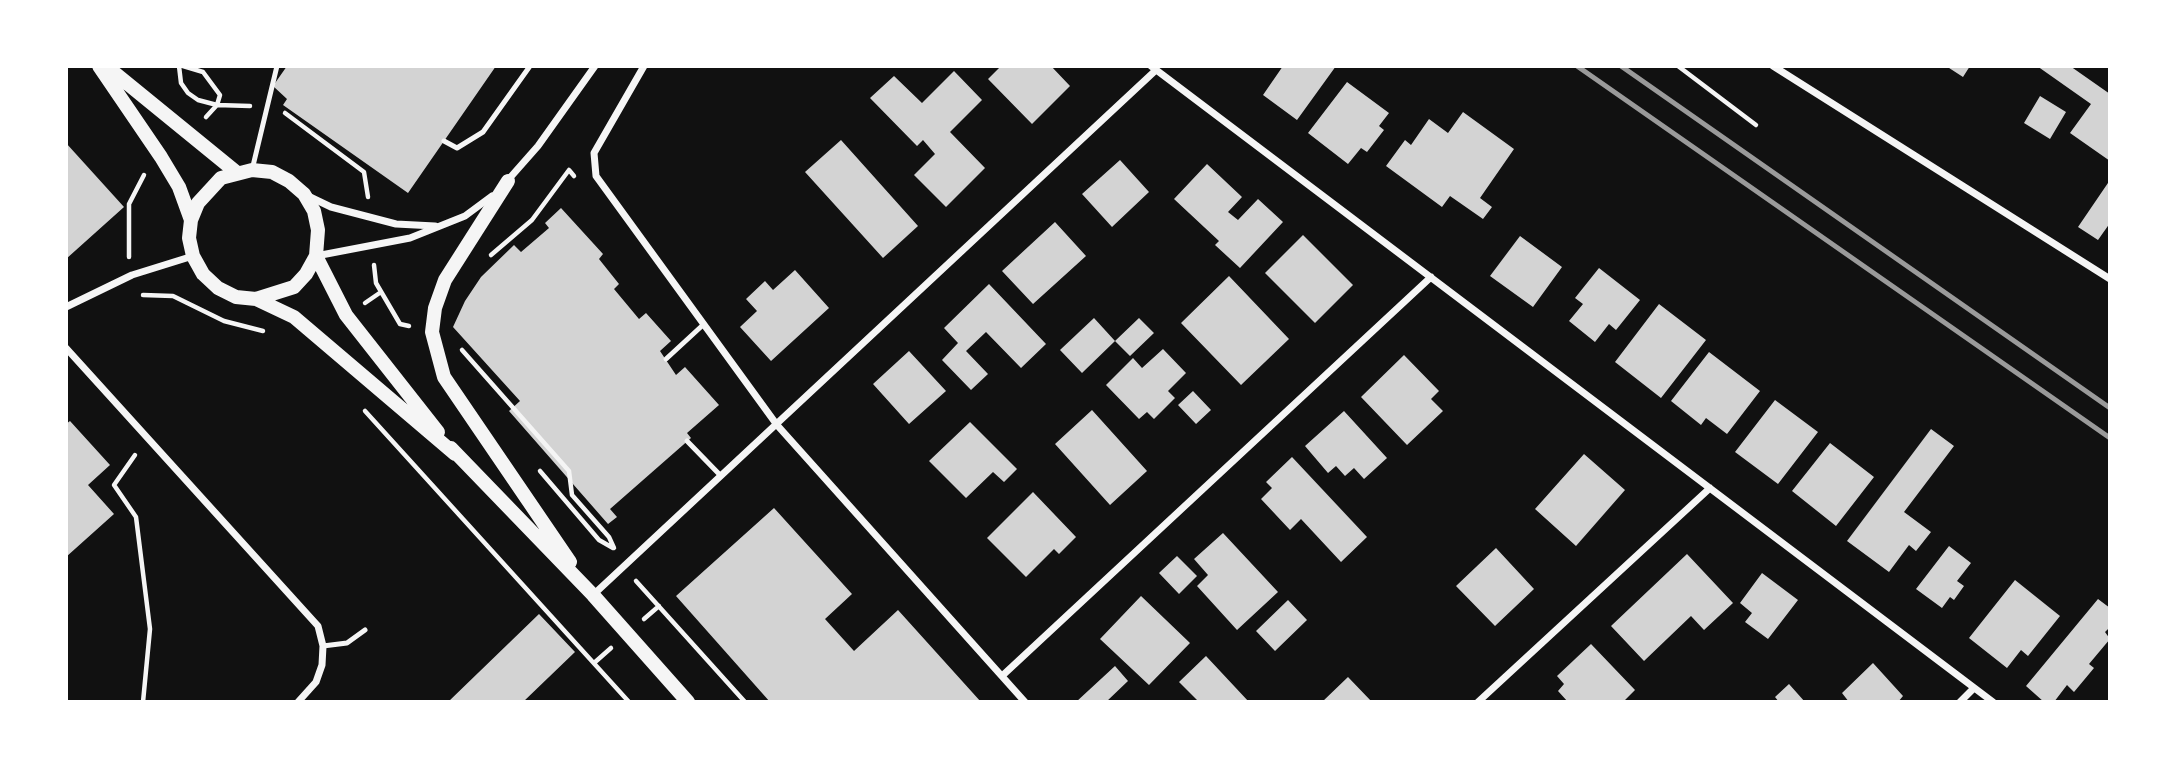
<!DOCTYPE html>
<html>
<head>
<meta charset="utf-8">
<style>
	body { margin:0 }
	#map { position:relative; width:2176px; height:768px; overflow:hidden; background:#111; font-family:"Noto Sans",sans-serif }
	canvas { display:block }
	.frame { position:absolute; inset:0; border:68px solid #fff; pointer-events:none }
</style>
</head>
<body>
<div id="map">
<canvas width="2176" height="768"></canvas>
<div class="frame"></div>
</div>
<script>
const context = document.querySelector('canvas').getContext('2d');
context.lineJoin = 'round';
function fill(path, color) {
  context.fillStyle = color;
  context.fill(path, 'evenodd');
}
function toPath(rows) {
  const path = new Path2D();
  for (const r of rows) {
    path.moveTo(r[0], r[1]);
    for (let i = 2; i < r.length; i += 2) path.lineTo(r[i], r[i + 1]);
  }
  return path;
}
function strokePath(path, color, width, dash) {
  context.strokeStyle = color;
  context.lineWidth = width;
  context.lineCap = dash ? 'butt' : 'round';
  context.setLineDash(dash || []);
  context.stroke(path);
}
fill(toPath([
	[287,66,496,66,408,193,283,105,287,99,273,86],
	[1001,66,1051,66,1070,86,1032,124,988,79],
	[1283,66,1336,66,1297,120,1263,95],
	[1946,66,1970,66,1963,77],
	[2037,66,2070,66,2110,94,2110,161,2070,133,2091,104],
	[954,71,982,100,950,132,985,168,946,207,914,175,935,154,923,140,917,146,870,98,894,76,922,103],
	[1347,82,1389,113,1379,126,1384,130,1367,152,1361,148,1348,164,1308,133],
	[2040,96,2066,112,2050,139,2024,123],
	[1463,112,1514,149,1480,198,1492,207,1483,219,1450,196,1442,207,1386,166,1405,140,1411,145,1429,119,1448,133],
	[841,140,918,226,883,258,805,172],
	[66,143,124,207,66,259],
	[1120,160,1149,192,1112,227,1082,194],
	[1207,164,1242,197,1228,212,1238,220,1258,199,1283,222,1240,268,1215,245,1219,241,1174,199],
	[2110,180,2110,223,2098,240,2078,227],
	[561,208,603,254,599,259,619,284,614,289,639,319,646,313,671,341,660,351,676,375,685,367,719,405,687,433,691,438,610,509,617,517,608,524,509,411,520,401,453,327,465,301,481,277,514,245,521,252,549,228,545,223],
	[1055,222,1086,256,1033,304,1002,271],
	[1303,235,1353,285,1315,323,1265,273],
	[1520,236,1562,267,1533,307,1490,276],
	[1599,268,1640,300,1616,330,1609,324,1595,342,1569,321,1583,304,1575,298],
	[795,270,829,308,771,361,740,327,757,311,746,299,765,281,773,290],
	[1229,276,1289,339,1241,385,1181,323],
	[989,284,1046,344,1021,368,986,332,966,351,988,374,971,390,942,360,958,343,944,328],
	[1659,304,1706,340,1661,398,1615,362],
	[1094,318,1115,341,1082,373,1060,350],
	[1139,318,1154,333,1130,356,1115,341],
	[1163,349,1186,373,1168,391,1175,398,1154,419,1147,412,1139,419,1106,385,1133,358,1142,368],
	[909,351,946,391,909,424,873,384],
	[1709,352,1760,391,1727,434,1706,418,1701,425,1671,401],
	[1404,355,1439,391,1431,399,1443,411,1407,445,1361,397],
	[1193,391,1211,410,1196,424,1178,405],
	[1775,400,1818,432,1778,484,1735,452],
	[1092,410,1147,471,1110,505,1055,444],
	[1344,411,1387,458,1364,479,1354,468,1345,476,1336,466,1328,473,1305,446],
	[70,421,110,465,88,485,114,514,66,557,66,424],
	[970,422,1017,469,1004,482,993,472,966,498,929,461],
	[1931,429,1954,446,1904,512,1931,532,1916,551,1909,545,1889,572,1847,541],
	[1830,443,1874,477,1836,526,1792,491],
	[1584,454,1625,490,1576,546,1535,509],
	[1292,457,1367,537,1341,562,1301,519,1290,530,1261,499,1272,488,1266,482],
	[1033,492,1076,537,1059,554,1054,549,1026,577,987,538],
	[774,508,852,594,825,619,854,651,898,610,981,702,770,702,676,596],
	[1223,533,1278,592,1237,630,1197,586,1208,575,1194,559],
	[1949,546,1971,563,1957,581,1964,586,1954,600,1950,597,1942,608,1916,589],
	[1496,548,1534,589,1495,626,1456,586],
	[1687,554,1733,603,1704,630,1691,616,1644,661,1611,626],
	[1177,556,1197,576,1179,594,1159,573],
	[1762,573,1798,600,1768,639,1745,622,1752,613,1740,603],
	[2015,580,2060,616,2028,656,2021,650,2007,668,1969,638],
	[1141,596,1190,643,1149,685,1100,639],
	[2098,599,2110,608,2110,627,2105,632,2110,639,2089,664,2094,668,2074,692,2067,685,2054,702,2044,702,2026,686],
	[1288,600,1307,620,1275,651,1256,631],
	[539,614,575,652,523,702,448,702],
	[1591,644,1635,690,1623,702,1568,702,1558,691,1564,684,1557,676],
	[1206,656,1249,702,1199,702,1179,682],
	[1873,663,1903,696,1898,702,1849,702,1842,693],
	[1115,666,1128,681,1106,702,1076,702],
	[1348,677,1372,702,1322,702],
	[1789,684,1805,702,1779,702,1775,697]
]), '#d3d3d3');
strokePath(toPath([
	[179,66,181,83,188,93,198,100,217,105,250,106],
	[183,66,203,72,220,95,217,105,206,117],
	[1678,66,1756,125],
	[285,113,364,172,368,197],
	[491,255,532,220,569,170,574,176],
	[129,257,129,204,144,175],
	[374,265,376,283,400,324,409,326],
	[143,295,173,296,224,321,263,331],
	[365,303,381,292],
	[462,350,569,471,572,495,609,537,614,548],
	[365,411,629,702],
	[135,455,114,485,136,517,150,629,143,702],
	[540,471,599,540,613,548],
	[636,581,745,702],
	[644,619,659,606],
	[594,663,611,648]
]), '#f5f5f5', 4.5);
strokePath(toPath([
	[444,141,457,148,483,132,530,66],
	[252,170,277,66],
	[666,359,704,324],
	[687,441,721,476],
	[323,646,347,643,365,630]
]), '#f5f5f5', 5);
strokePath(toPath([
	[644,66,594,153,596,176,777,425,1025,702],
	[1151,66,1993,702],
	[1773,66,2110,279],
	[508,180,538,146,595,66],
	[308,196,331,207,396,224,435,226],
	[316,256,410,238,465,216,492,196],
	[66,307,132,275,193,256],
	[66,348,318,626,323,646,322,665,316,682,298,702],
	[593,595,1156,70],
	[1002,676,1431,277],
	[1478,702,1710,488],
	[1960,702,1974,688]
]), '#f5f5f5', 7);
strokePath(toPath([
	[99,66,161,157,179,187,191,220],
	[106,66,236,172],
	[508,181,445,280,435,308,432,332,444,377,570,562],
	[316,256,346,315,438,432],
	[256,299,294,287,306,274,316,256,318,230,314,211,304,194,289,181,272,172,252,170,221,178,198,203,191,220,189,238,193,256,203,274,218,288,236,297,256,299,294,317,455,454],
	[451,448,593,595,688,702]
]), '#f5f5f5', 14);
strokePath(toPath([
	[1577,66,2110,438],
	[1621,66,2110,408]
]), '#9a9a9a', 5);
</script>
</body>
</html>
